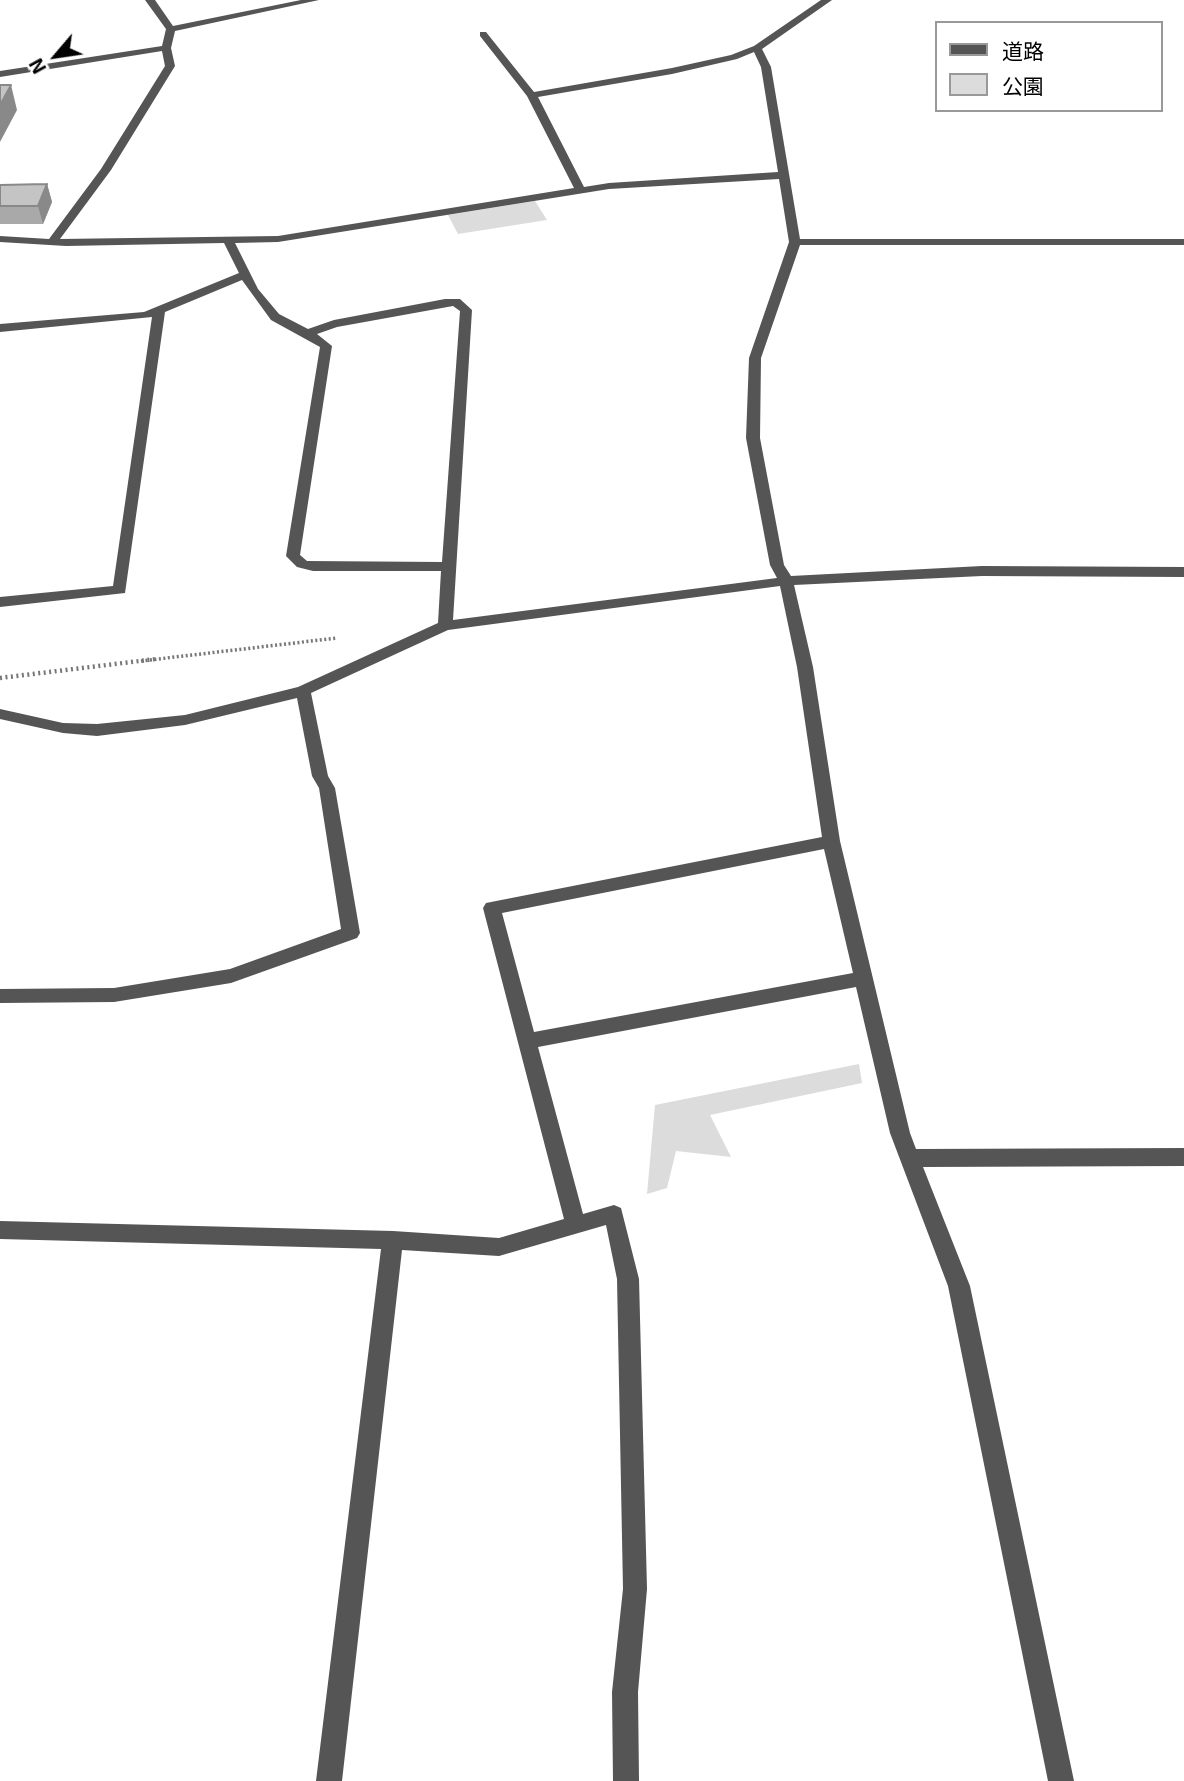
<!DOCTYPE html>
<html>
<head>
<meta charset="utf-8">
<style>
	body { margin:0 }
	#map { position:relative; width:1184px; height:1781px; overflow:hidden; background:#fff; font-family:"Exo 2","Noto Sans JP",sans-serif }
	canvas { display:block }
	.legend { position:absolute; left:935px; top:21px; width:228px; height:91px; box-sizing:border-box; background:#fff; border:2px solid #999; margin:0; padding:9px 12px; list-style:none; font-size:21px; color:#000 }
	.legend li { display:flex; align-items:center; gap:14px; height:35px }
	.legend b { width:35px; border:2px solid #999 }
	.north { position:absolute; left:21px; top:21px; width:70px; height:70px; -webkit-text-stroke:5px #fff; paint-order:stroke; rotate:241deg; font-size:19px; font-weight:700; line-height:28px; text-align:center; color:#000 }
	.north::after { content:''; display:block; margin:auto; width:24px; height:32px; background:#000; clip-path:polygon(50% 0,100% 100%,50% 72%,0 100%) }
</style>
</head>
<body>
<div id="map">
<canvas width="1184" height="1781"></canvas>
<ul class="legend">
<li><b style="height:9px;background:#555"></b>道路</li>
<li><b style="height:19px;background:#dcdcdc"></b>公園</li>
</ul>
<div class="north">N</div>
</div>
<script>
const context = document.querySelector('canvas').getContext('2d');
context.lineJoin = 'round';
function fill(path, color) {
  context.fillStyle = color;
  context.fill(path, 'evenodd');
}
function toPath(rows) {
  const path = new Path2D();
  for (const r of rows) {
    path.moveTo(r[0], r[1]);
    for (let i = 2; i < r.length; i += 2) path.lineTo(r[i], r[i + 1]);
  }
  return path;
}
function strokePath(path, color, width, dash) {
  context.strokeStyle = color;
  context.lineWidth = width;
  context.lineCap = dash ? 'butt' : 'round';
  context.setLineDash(dash || []);
  context.stroke(path);
}
fill(toPath([
	[535,201,547,220,458,234,448,215],
	[859,1064,862,1083,710,1115,731,1157,676,1151,667,1188,647,1194,655,1105]
]), '#dcdcdc');
strokePath(toPath([
	[141,661,337,638]
]), '#777', 3.5, [2, 2.5]);
strokePath(toPath([
	[0,678,156,659]
]), '#777', 4.5, [2, 3.5]);
fill(toPath([
	[145,0,155,0,173,26,301,0,319,0,175,31,171,48,175,66,111,170,60,239,278,236,574,188,527,96,480,36,480,32,486,32,534,92,672,68,731,55,754,46,821,0,832,0,762,49,771,67,800,239,1184,239,1184,245,800,245,761,358,760,438,784,565,791,576,982,566,1184,567,1184,577,982,576,794,585,813,667,840,841,910,1133,916,1149,1184,1148,1184,1166,923,1167,970,1286,1074,1781,1048,1781,948,1286,890,1133,856,987,538,1047,583,1214,614,1205,621,1208,639,1279,647,1589,638,1692,639,1781,613,1781,612,1692,623,1589,617,1279,606,1225,499,1256,402,1250,342,1781,316,1781,381,1249,0,1239,0,1221,393,1231,499,1238,564,1219,483,908,486,903,822,837,797,667,780,586,448,630,311,693,328,776,335,788,360,933,357,938,231,983,114,1002,0,1003,0,989,114,988,230,969,341,929,319,788,312,776,297,698,185,725,97,736,63,733,0,719,0,709,63,723,97,724,185,715,298,687,438,623,441,571,313,571,297,567,286,556,320,347,271,320,242,280,165,312,125,593,0,607,0,597,113,586,152,317,0,332,0,324,144,312,239,273,224,243,66,246,0,242,0,236,49,239,101,169,165,66,162,51,0,77,0,71,162,46,166,29,145,0],
	[754,52,761,67,778,172,609,183,584,187,538,97,672,74,737,59,754,52],
	[779,179,789,242,749,358,746,438,770,565,777,578,453,620,472,310,460,299,445,299,334,320,308,329,279,314,258,289,235,243,278,242,609,189,779,179],
	[453,306,460,311,442,562,307,561,300,555,332,346,317,334,337,327,453,306],
	[824,849,853,973,534,1032,502,913,824,849]
]), '#555');
fill(toPath([
	[47,184,52,202,43,224,0,224,0,185]
]), '#a9a9a9');
fill(toPath([
	[11,85,17,110,0,142,0,105],
	[47,184,52,202,43,224,38,206]
]), '#898989');
const building = toPath([
	[0,85,11,85,0,105,0,85],
	[47,184,38,206,0,206,0,185,47,184]
]);
fill(building, '#c4c4c4');
strokePath(building, '#898989', 2);
</script>
</body>
</html>
